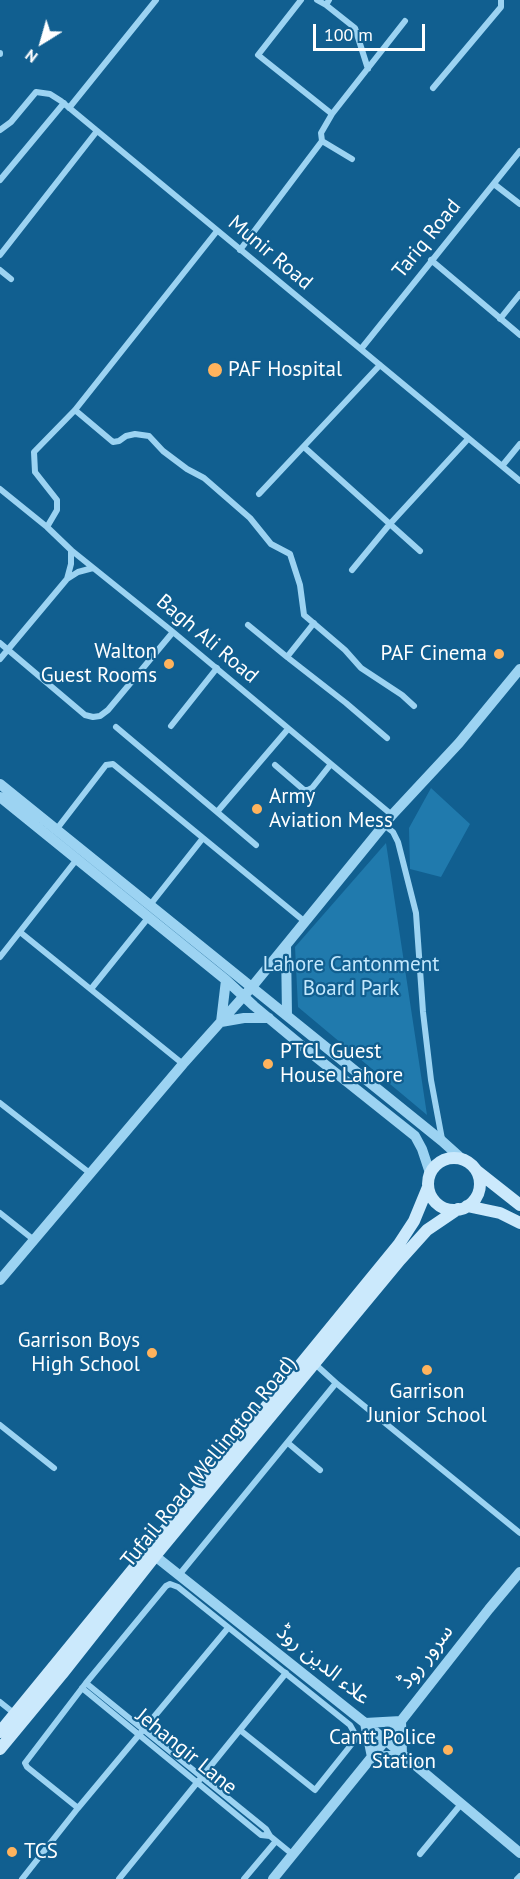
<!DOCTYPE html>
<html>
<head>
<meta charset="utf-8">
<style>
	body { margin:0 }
	#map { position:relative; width:520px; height:1879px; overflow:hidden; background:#115f90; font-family:"PT Sans",sans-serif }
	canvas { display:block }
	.north { position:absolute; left:12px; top:12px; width:60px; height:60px; -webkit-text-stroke:4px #115f90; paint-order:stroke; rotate:217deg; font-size:16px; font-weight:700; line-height:24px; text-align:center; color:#fff }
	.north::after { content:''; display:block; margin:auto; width:21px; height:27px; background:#fff; clip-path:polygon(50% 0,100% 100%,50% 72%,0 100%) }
	.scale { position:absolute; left:313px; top:24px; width:112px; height:27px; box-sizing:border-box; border:3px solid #fff; border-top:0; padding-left:8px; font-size:18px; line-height:21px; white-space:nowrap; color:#fff; -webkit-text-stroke:4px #115f90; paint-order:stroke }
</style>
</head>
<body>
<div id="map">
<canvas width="520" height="1879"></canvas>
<div class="north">N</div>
<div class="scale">100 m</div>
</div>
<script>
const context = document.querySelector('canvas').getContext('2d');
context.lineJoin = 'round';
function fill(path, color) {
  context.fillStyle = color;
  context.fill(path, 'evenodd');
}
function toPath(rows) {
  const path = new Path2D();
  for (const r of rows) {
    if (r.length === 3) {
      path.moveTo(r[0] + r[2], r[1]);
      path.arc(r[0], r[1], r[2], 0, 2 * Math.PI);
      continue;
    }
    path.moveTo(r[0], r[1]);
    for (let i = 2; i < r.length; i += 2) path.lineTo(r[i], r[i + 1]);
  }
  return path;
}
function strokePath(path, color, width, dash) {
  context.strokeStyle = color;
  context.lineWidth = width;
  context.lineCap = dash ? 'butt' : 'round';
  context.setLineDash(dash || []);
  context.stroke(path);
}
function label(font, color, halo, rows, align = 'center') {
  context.font = font + ' "PT Sans","Noto Sans Arabic",sans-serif';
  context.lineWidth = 4.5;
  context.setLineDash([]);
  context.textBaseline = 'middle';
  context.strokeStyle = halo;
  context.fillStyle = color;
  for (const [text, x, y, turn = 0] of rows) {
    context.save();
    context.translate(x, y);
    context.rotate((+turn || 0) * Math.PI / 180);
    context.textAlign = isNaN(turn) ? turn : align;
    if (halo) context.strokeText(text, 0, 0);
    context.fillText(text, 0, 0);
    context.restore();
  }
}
fill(toPath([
	[431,788,470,824,441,877,410,869,409,828],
	[386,843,427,1115,298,1007,295,947]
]), '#207aad');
strokePath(toPath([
	[301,0,258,55,332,114],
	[317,0,326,5],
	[329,0,326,5,355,28,368,69],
	[0,53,0,54],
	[433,88,501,7,501,0],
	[69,108,156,0],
	[0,130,11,122,36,92,50,94,61,101,520,481],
	[322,141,352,159],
	[0,180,64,103],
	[494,184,520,204],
	[240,250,322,141,321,133,332,114,405,21],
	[0,255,97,131],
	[431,260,520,335],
	[0,270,11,279],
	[500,319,520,294],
	[361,349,520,151],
	[75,410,113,442,119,441,126,436,135,434,149,436,163,451,187,469,204,478,250,518,271,544,290,554,300,585,304,615,345,650,361,668,402,695,414,706],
	[304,447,420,551],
	[502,466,520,444],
	[0,489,47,527,71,550,173,632,392,815],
	[259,494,380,365],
	[47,527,57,510,57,500,35,472,34,452,75,410,217,231],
	[352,570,389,525,468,439],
	[67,579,71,564,71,550],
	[314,623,287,657,346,703,387,738],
	[248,625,287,657],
	[0,643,85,715,93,717,100,716,108,710,173,632],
	[0,659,67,579,78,572,93,568],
	[171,726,217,668],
	[116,727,217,812,288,729],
	[275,765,304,790,308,790,312,788,331,764],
	[217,812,256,845],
	[384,825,393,832,398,842,416,913,423,1012,431,1080,442,1139],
	[56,830,106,765,113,764,304,921],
	[150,905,203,838],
	[20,932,183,1064],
	[0,957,77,859],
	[91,989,148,918],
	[0,1103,91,1174],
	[0,1213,34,1240],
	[315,1364,336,1383,520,1533],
	[0,1425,54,1468],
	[288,1443,320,1470],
	[179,1575,336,1383],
	[86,1683,266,1829,270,1836,292,1854],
	[82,1688,261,1835,270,1836],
	[0,1702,15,1714],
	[78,1808,27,1767,25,1763,86,1683,166,1586,170,1584,178,1587,350,1725,355,1734,355,1740,315,1790,240,1730],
	[420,1854,462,1803],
	[22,1879,78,1808,228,1628],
	[119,1879,286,1673],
	[244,1879,276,1841],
	[517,1879,520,1876]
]), '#9cd3f2', 6);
strokePath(toPath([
	[0,784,442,1141,462,1159],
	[0,797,226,980,254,1006,307,1050,415,1136,422,1149,430,1173],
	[286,945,287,1016],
	[226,980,221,1022,244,1018,269,1018],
	[0,1280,183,1064,251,988,392,815,459,743,520,669],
	[155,1556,365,1723,520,1853],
	[401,1721,402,1755,372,1757,365,1723,401,1721],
	[273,1879,401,1721,489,1609,520,1572]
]), '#9cd3f2', 10);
strokePath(toPath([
	[454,1184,26],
	[477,1171,520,1205],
	[467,1206,500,1213,520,1223],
	[0,1732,399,1244,414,1221,428,1187],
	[0,1749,62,1674,155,1556,400,1260,427,1230,458,1209]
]), '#cbe9fc', 12);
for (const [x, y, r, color] of [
	[215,370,8,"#ffb35d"],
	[499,654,6,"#ffb35d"],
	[169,664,6,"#ffb35d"],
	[257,809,6,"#ffb35d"],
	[268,1064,6,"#ffb35d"],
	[152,1353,6,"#ffb35d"],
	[427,1370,6,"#ffb35d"],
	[448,1750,6,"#ffb35d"],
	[12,1852,6,"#ffb35d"]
]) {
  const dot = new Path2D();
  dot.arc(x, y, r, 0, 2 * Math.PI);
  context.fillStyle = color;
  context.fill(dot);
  strokePath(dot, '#115f90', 2);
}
label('21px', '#fff', '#115f90', [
	["Tariq Road",427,239,-51],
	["Munir Road",270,253,40],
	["Bagh Ali Road",207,639,40],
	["Tufail Road (Wellington Road)",209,1462,-51],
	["سرور روڈ",426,1657,-52],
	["علاء الدین روڈ",323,1665,39],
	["Jehangir Lane",186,1752,39]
]);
label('21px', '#fff', '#115f90', [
	["PAF Hospital",228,370],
	["Walton",157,652,"right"],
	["Guest Rooms",157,676,"right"],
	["PAF Cinema",487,654,"right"],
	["Army",269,797],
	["Aviation Mess",269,821],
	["PTCL Guest",280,1052],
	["House Lahore",280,1076],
	["Garrison Boys",140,1341,"right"],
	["High School",140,1365,"right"],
	["Garrison",427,1392,"center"],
	["Junior School",427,1416,"center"],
	["Cantt Police",436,1738,"right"],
	["Station",436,1762,"right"],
	["TCS",24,1852]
], 'left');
label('21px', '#c3e8fd', '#115f90', [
	["Lahore Cantonment",351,965],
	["Board Park",351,989]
]);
</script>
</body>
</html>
